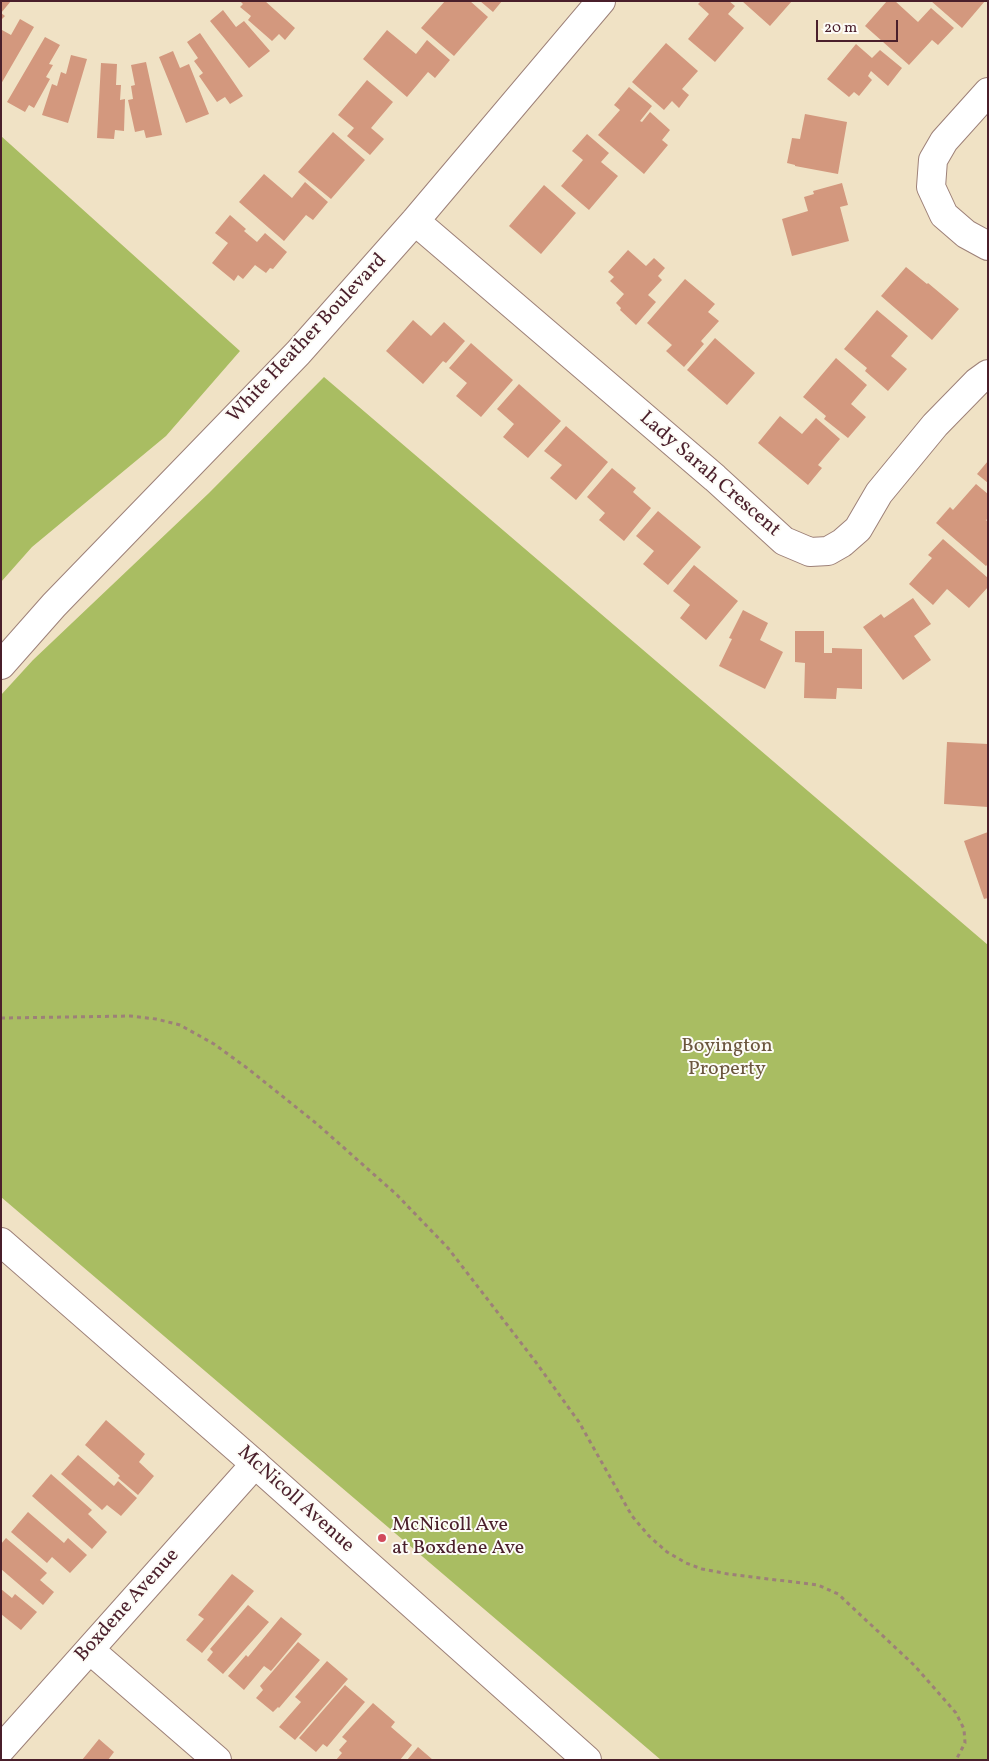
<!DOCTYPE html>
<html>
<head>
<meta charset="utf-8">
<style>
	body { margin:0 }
	#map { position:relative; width:989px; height:1761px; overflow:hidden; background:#f0e2c5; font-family:Vollkorn,serif }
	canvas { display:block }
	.frame { position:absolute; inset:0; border:2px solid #4a1f2b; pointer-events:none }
	.scale { position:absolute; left:816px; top:20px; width:82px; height:22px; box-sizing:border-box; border:2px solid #4a1f2b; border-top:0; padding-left:6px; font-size:15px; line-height:18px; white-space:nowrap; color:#4a1f2b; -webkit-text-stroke:4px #fdfcf7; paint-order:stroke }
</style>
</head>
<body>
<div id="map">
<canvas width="989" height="1761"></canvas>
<div class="frame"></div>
<div class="scale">20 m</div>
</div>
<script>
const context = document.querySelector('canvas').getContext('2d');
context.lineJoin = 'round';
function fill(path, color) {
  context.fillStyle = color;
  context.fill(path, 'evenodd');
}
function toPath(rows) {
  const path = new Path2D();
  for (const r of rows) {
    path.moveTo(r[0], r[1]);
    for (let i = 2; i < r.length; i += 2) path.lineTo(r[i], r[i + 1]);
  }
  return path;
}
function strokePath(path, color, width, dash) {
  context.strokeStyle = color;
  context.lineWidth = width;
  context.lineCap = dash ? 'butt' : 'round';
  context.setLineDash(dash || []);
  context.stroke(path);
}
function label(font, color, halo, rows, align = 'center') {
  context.font = font + ' Vollkorn,serif';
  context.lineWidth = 4;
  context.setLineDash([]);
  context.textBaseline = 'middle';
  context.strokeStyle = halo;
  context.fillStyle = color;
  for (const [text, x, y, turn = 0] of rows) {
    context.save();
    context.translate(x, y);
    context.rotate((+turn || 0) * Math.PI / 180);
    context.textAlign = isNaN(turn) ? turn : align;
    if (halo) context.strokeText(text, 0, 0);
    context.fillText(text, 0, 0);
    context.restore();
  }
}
fill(toPath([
	[1,136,240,351,166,436,32,547,1,582],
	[324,377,988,945,988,1760,661,1760,1,1197,1,695,33,660,209,493]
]), '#a9bd62');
fill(toPath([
	[1,1,11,1,1,13,5,16,1,20],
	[240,1,265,1,295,28,285,40,279,34,272,41,248,20,251,16,240,7,243,4],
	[445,1,470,1,488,17,454,56,421,28],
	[480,1,502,1,493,12],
	[701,1,729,1,735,6,728,14,744,28,715,62,688,39,709,14,698,4],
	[742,1,792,1,770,26],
	[887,1,895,1,918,22,931,8,954,28,938,45,932,40,909,65,865,26],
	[931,1,985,1,962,28],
	[223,10,236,27,244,21,270,51,249,68,210,21],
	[20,19,34,27,1,84,1,31,2,30,11,35],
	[387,30,416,54,427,40,450,60,435,78,428,72,407,97,363,59],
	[200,33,243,96,230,104,225,97,217,102,199,76,203,73,194,61,198,58,187,42],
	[45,37,60,45,49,64,53,65,46,77,50,79,34,108,29,105,25,112,7,102],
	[666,43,698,71,682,89,689,95,679,108,672,101,664,110,632,82],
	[856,44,872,58,880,50,902,68,888,86,871,71,868,76,872,80,859,96,854,92,849,97,827,79],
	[173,51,180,68,189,64,209,114,186,123,159,57],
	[71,55,87,59,68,123,42,115,52,84,57,86,61,72,66,74],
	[146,62,162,135,146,138,144,130,135,132,128,100,133,99,131,86,135,85,131,65],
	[101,63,117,64,116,85,121,85,120,100,125,99,124,131,115,130,114,139,97,138],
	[367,80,393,102,371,128,384,139,370,155,347,136,354,128,338,115],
	[629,87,652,106,640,121,642,122,650,112,670,130,662,140,668,145,644,174,598,135,620,110,614,105],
	[805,114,847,122,838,174,795,166,795,165,787,163,792,138,800,139],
	[333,132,365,160,331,199,298,172],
	[587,134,609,153,601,162,618,176,589,210,561,186,583,160,572,151],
	[264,174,292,198,305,182,328,202,313,220,306,215,284,241,239,202],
	[842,183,848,205,840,207,849,241,792,256,782,219,808,211,804,197,814,194,813,191],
	[544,185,576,213,541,254,509,226],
	[230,215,246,229,244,231,257,242,265,233,287,252,273,269,270,268,266,273,255,265,243,279,238,275,234,281,212,263,228,243,215,233],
	[628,250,646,266,654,258,665,268,658,276,662,280,648,295,656,302,636,325,620,310,621,308,616,303,624,294,610,281,614,277,608,272],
	[906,267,927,284,928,283,959,309,932,340,881,296],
	[685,279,715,304,708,312,719,321,701,341,704,344,684,367,666,351,672,345,647,323],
	[877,310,908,336,891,356,907,369,888,391,865,371,867,368,844,349],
	[413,320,431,336,444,322,465,341,446,363,443,361,423,384,386,351],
	[715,338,755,373,727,405,687,370],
	[471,343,513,380,481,417,456,396,467,383,449,368],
	[836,358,867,385,851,404,866,417,848,438,824,419,826,416,803,397],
	[519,384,561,421,528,458,503,437,514,424,497,409],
	[780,416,802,434,816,418,840,439,818,465,822,468,808,485,758,443],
	[566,426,608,462,576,500,550,478,562,465,544,451],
	[988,461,988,483,977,474],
	[612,468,636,488,633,492,651,508,624,541,599,520,605,513,587,497],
	[976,484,988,494,988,519,986,520,988,522,988,564,986,566,936,523,950,507,953,510],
	[658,511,701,547,668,585,643,564,654,551,636,536],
	[943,539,988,578,988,587,969,608,947,589,933,605,909,584,932,558,928,555],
	[694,565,738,601,706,640,680,618,690,605,673,591],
	[913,598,931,624,914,636,931,660,903,680,863,627,881,614,884,618],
	[743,610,768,623,760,640,783,652,765,689,719,666,732,639,729,638],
	[795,631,824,631,824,653,832,653,832,648,862,649,862,689,837,688,836,699,804,698,805,663,795,662],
	[947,742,988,744,988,807,944,804],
	[988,832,988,898,984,899,964,841],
	[106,1420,145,1454,139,1462,154,1476,138,1495,118,1478,120,1476,85,1445],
	[78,1455,114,1486,118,1481,137,1498,121,1516,107,1505,102,1510,61,1474],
	[51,1474,92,1510,88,1514,107,1532,92,1549,32,1496],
	[28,1512,64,1543,68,1538,87,1555,70,1573,52,1557,47,1563,11,1532],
	[6,1538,47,1573,40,1580,54,1592,43,1605,1,1569,1,1544],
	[232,1574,254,1591,202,1653,186,1640,204,1619,198,1615],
	[1,1589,12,1598,15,1594,37,1612,21,1630,1,1614],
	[248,1605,269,1622,223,1674,207,1660,213,1652,210,1649],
	[281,1617,302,1634,271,1671,264,1666,244,1690,228,1676,246,1655,248,1657],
	[298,1642,320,1660,279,1708,278,1707,273,1712,256,1698,263,1690,260,1686],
	[327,1661,348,1679,295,1740,279,1727,301,1702,295,1697],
	[345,1685,365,1702,327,1747,323,1744,316,1752,299,1738],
	[373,1703,395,1722,391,1727,412,1745,400,1760,336,1760,342,1753,339,1750,347,1741,342,1737],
	[99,1739,114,1752,108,1760,82,1760],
	[418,1747,433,1760,407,1760]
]), '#d3987e');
const minor = toPath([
	[988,92,944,141,933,160,931,187,944,215,966,234,988,246],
	[415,221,715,478,784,541,810,552,828,551,842,543,858,529,879,493,935,425,977,382,988,374],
	[1,665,54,605,298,353,415,221,601,1],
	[90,1650,217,1760],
	[1,1749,255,1464]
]);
const major = toPath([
	[1,1242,255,1464,587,1760]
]);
strokePath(minor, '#9d8078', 30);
strokePath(major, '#9d8078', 30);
strokePath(toPath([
	[1,1018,130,1016,156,1019,180,1025,214,1044,247,1068,317,1124,396,1194,448,1248,535,1361,579,1422,632,1516,649,1536,667,1552,686,1563,702,1569,728,1574,818,1585,838,1594,914,1665,956,1713,964,1729,965,1743,956,1760]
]), '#9d8078', 3, [4, 4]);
strokePath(minor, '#fff', 28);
strokePath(major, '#fff', 28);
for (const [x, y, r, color] of [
	[382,1538,5,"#d1495b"]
]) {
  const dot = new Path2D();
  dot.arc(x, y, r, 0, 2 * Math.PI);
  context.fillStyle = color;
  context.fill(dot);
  strokePath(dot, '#fdfcf7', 2);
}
label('20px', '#4a1f2b', '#fdfcf7', [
	["White Heather Boulevard",308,339,-47],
	["Lady Sarah Crescent",709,475,41],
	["McNicoll Avenue",295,1500,42],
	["Boxdene Avenue",128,1606,-48]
]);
label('20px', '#6b563e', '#fdfcf7', [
	["Boyington",727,1047],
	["Property",727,1070]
]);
label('20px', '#4a1f2b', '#fdfcf7', [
	["McNicoll Ave",392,1526],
	["at Boxdene Ave",392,1549]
], 'left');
</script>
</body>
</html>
